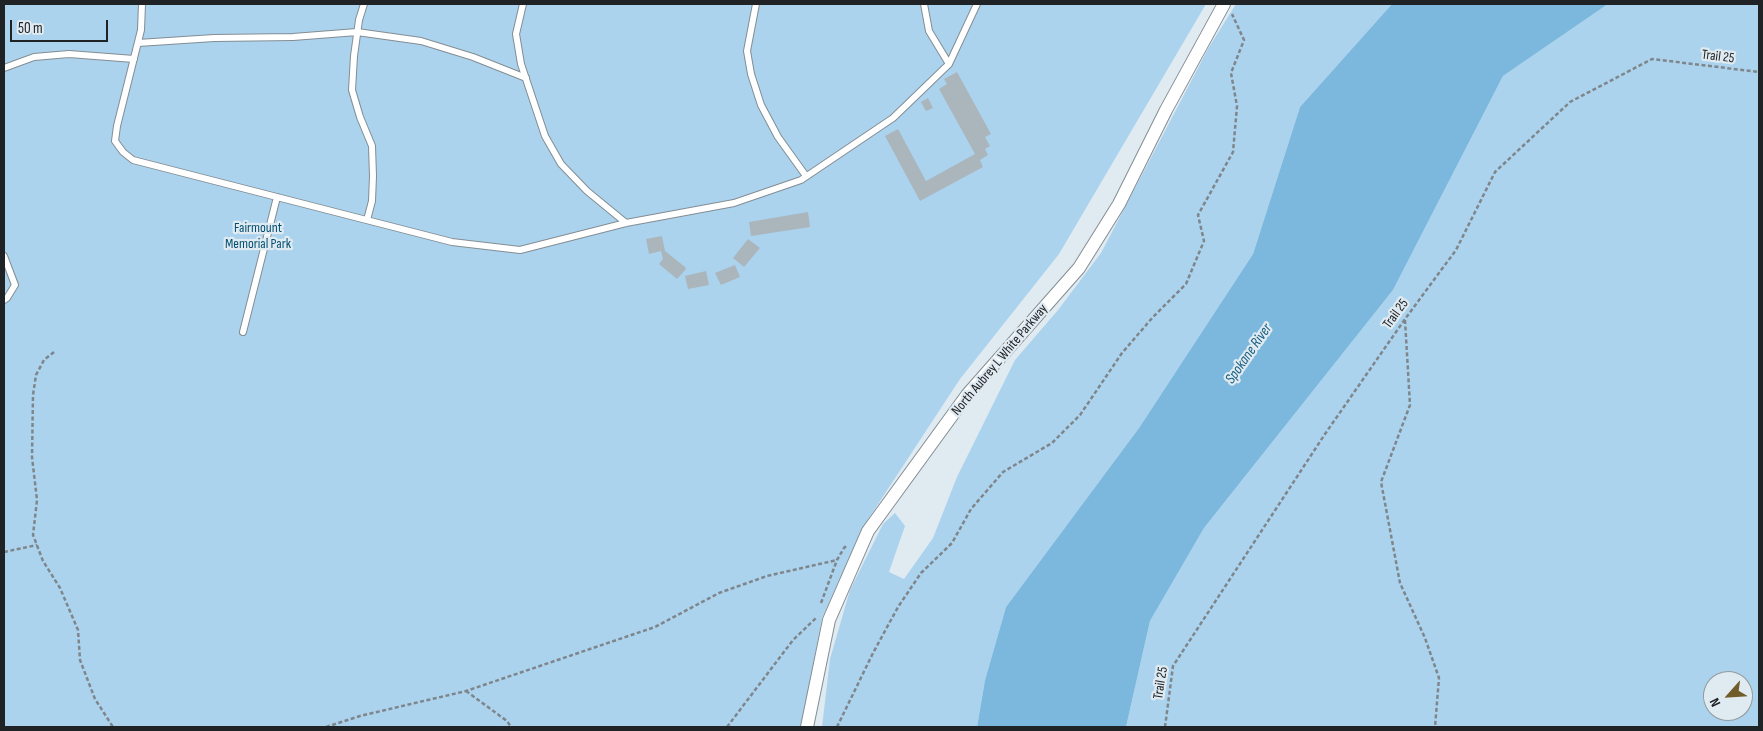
<!DOCTYPE html>
<html>
<head>
<meta charset="utf-8">
<style>
	body { margin:0 }
	#map { position:relative; width:1763px; height:731px; overflow:hidden; background:#e0eaf1; font-family:"Sofia Sans Condensed",sans-serif }
	canvas { display:block }
	.frame { position:absolute; inset:0; border:5px solid #202326; pointer-events:none }
	.north { position:absolute; left:1703px; top:671px; width:50px; height:50px; box-sizing:border-box; background:#e0eaf1; border:1px solid #939aa0; border-radius:50%; rotate:244deg; font-size:14px; font-weight:700; line-height:20px; text-align:center; color:#202326 }
	.north::after { content:''; display:block; margin:auto; width:18px; height:22px; background:#715c2b; clip-path:polygon(50% 0,100% 100%,50% 72%,0 100%) }
	.scale { position:absolute; left:10px; top:20px; width:98px; height:22px; box-sizing:border-box; border:2px solid #202326; border-top:0; padding-left:6px; font-size:15px; line-height:18px; white-space:nowrap; color:#202326; -webkit-text-stroke:4px #e0eaf1; paint-order:stroke }
</style>
</head>
<body>
<div id="map">
<canvas width="1763" height="731"></canvas>
<div class="frame"></div>
<div class="north">N</div>
<div class="scale">50 m</div>
</div>
<script>
const context = document.querySelector('canvas').getContext('2d');
context.lineJoin = 'round';
function fill(path, color) {
  context.fillStyle = color;
  context.fill(path, 'evenodd');
}
function toPath(rows) {
  const path = new Path2D();
  for (const r of rows) {
    path.moveTo(r[0], r[1]);
    for (let i = 2; i < r.length; i += 2) path.lineTo(r[i], r[i + 1]);
  }
  return path;
}
function strokePath(path, color, width, dash) {
  context.strokeStyle = color;
  context.lineWidth = width;
  context.lineCap = dash ? 'butt' : 'round';
  context.setLineDash(dash || []);
  context.stroke(path);
}
function label(font, color, halo, rows, align = 'center') {
  context.font = font + ' "Sofia Sans Condensed",sans-serif';
  context.lineWidth = 4.5;
  context.setLineDash([]);
  context.textBaseline = 'middle';
  context.strokeStyle = halo;
  context.fillStyle = color;
  for (const [text, x, y, turn = 0] of rows) {
    context.save();
    context.translate(x, y);
    context.rotate((+turn || 0) * Math.PI / 180);
    context.textAlign = isNaN(turn) ? turn : align;
    if (halo) context.strokeText(text, 0, 0);
    context.fillText(text, 0, 0);
    context.restore();
  }
}
fill(toPath([
	[4,4,1206,4,1059,254,960,379,865,524,822,618,801,727,4,727],
	[1236,4,1392,4,1300,107,1253,254,1139,428,1006,607,985,680,977,727,822,727,830,659,850,590,883,524,895,513,905,526,889,572,904,579,933,538,957,477,1015,360,1058,310,1101,253,1209,47],
	[1608,4,1759,4,1759,727,1126,727,1150,621,1204,528,1393,290,1503,76],
	[1713,681,1743,681,1743,711,1713,711]
]), '#abd3ee');
fill(toPath([
	[1392,4,1608,4,1503,76,1393,290,1204,528,1150,621,1126,727,977,727,985,680,1006,607,1139,428,1253,254,1300,107]
]), '#7cb8dd');
fill(toPath([
	[957,72,991,134,985,137,990,146,985,149,988,155,980,160,983,167,920,201,885,136,898,129,926,181,975,154,939,89,947,84,944,79],
	[928,98,933,108,926,111,921,102],
	[808,212,810,227,751,236,749,222],
	[662,236,665,251,685,267,686,269,677,279,659,264,663,259,661,251,649,254,646,239],
	[748,239,760,248,744,267,733,258],
	[735,265,740,277,721,285,715,273],
	[706,271,709,285,688,289,685,276]
]), '#abb5bc');
const service = toPath([
	[142,4,141,30,117,126,115,141,123,152,133,160,452,242,520,250,626,223,734,203,801,180,893,118,949,64,977,4],
	[364,4,359,20,354,56,352,90,360,117,372,146,373,176,372,201,367,220],
	[523,4,516,34,521,64,545,136,561,164,587,191,626,223],
	[756,4,747,51,751,74,761,105,778,137,806,176],
	[924,4,929,31,949,64],
	[138,43,214,38,293,37,357,32,421,41,473,57,526,78],
	[4,68,34,57,69,54,134,59],
	[4,256,15,285,7,298,4,300],
	[243,332,277,197]
]);
const minor = toPath([
	[807,727,829,620,868,531,967,395,1079,268,1119,204,1166,110,1224,4]
]);
strokePath(service, '#838d93', 8);
strokePath(minor, '#838d93', 14);
strokePath(toPath([
	[1405,320,1410,405,1381,482,1400,583,1425,638,1439,678,1435,727],
	[54,352,44,360,36,375,33,395,32,457,37,500,33,535,43,561,60,588,78,630,80,660,95,699,113,727],
	[4,552,37,545],
	[821,603,837,560,844,548,847,545],
	[466,691,507,721,511,727],
	[326,727,360,716,466,691,655,627,719,593,767,576,837,560],
	[727,727,793,640,816,618],
	[837,727,873,653,898,607,921,573,952,543,971,509,1003,472,1052,443,1080,415,1122,353,1153,317,1186,284,1204,241,1198,215,1233,152,1237,106,1231,73,1244,40,1232,14],
	[1165,727,1173,666,1325,434,1405,319,1456,250,1495,172,1570,102,1652,59,1759,72]
]), '#7f868b', 2.5, [4, 2.5]);
strokePath(service, '#fff', 6);
strokePath(minor, '#fff', 12);
label('14px', '#202326', '#e0eaf1', [
	["Trail 25",1718,57,7],
	["Trail 25",1396,314,-54],
	["North Aubrey L White Parkway",1000,360,-50],
	["Trail 25",1161,683,-81]
]);
label('14px', '#004f73', '#e0eaf1', [
	["Fairmount",258,228],
	["Memorial Park",258,244]
]);
label('italic 15px', '#145c81', '#e0eaf1', [
	["Spokane River",1249,354,-55]
]);
</script>
</body>
</html>
